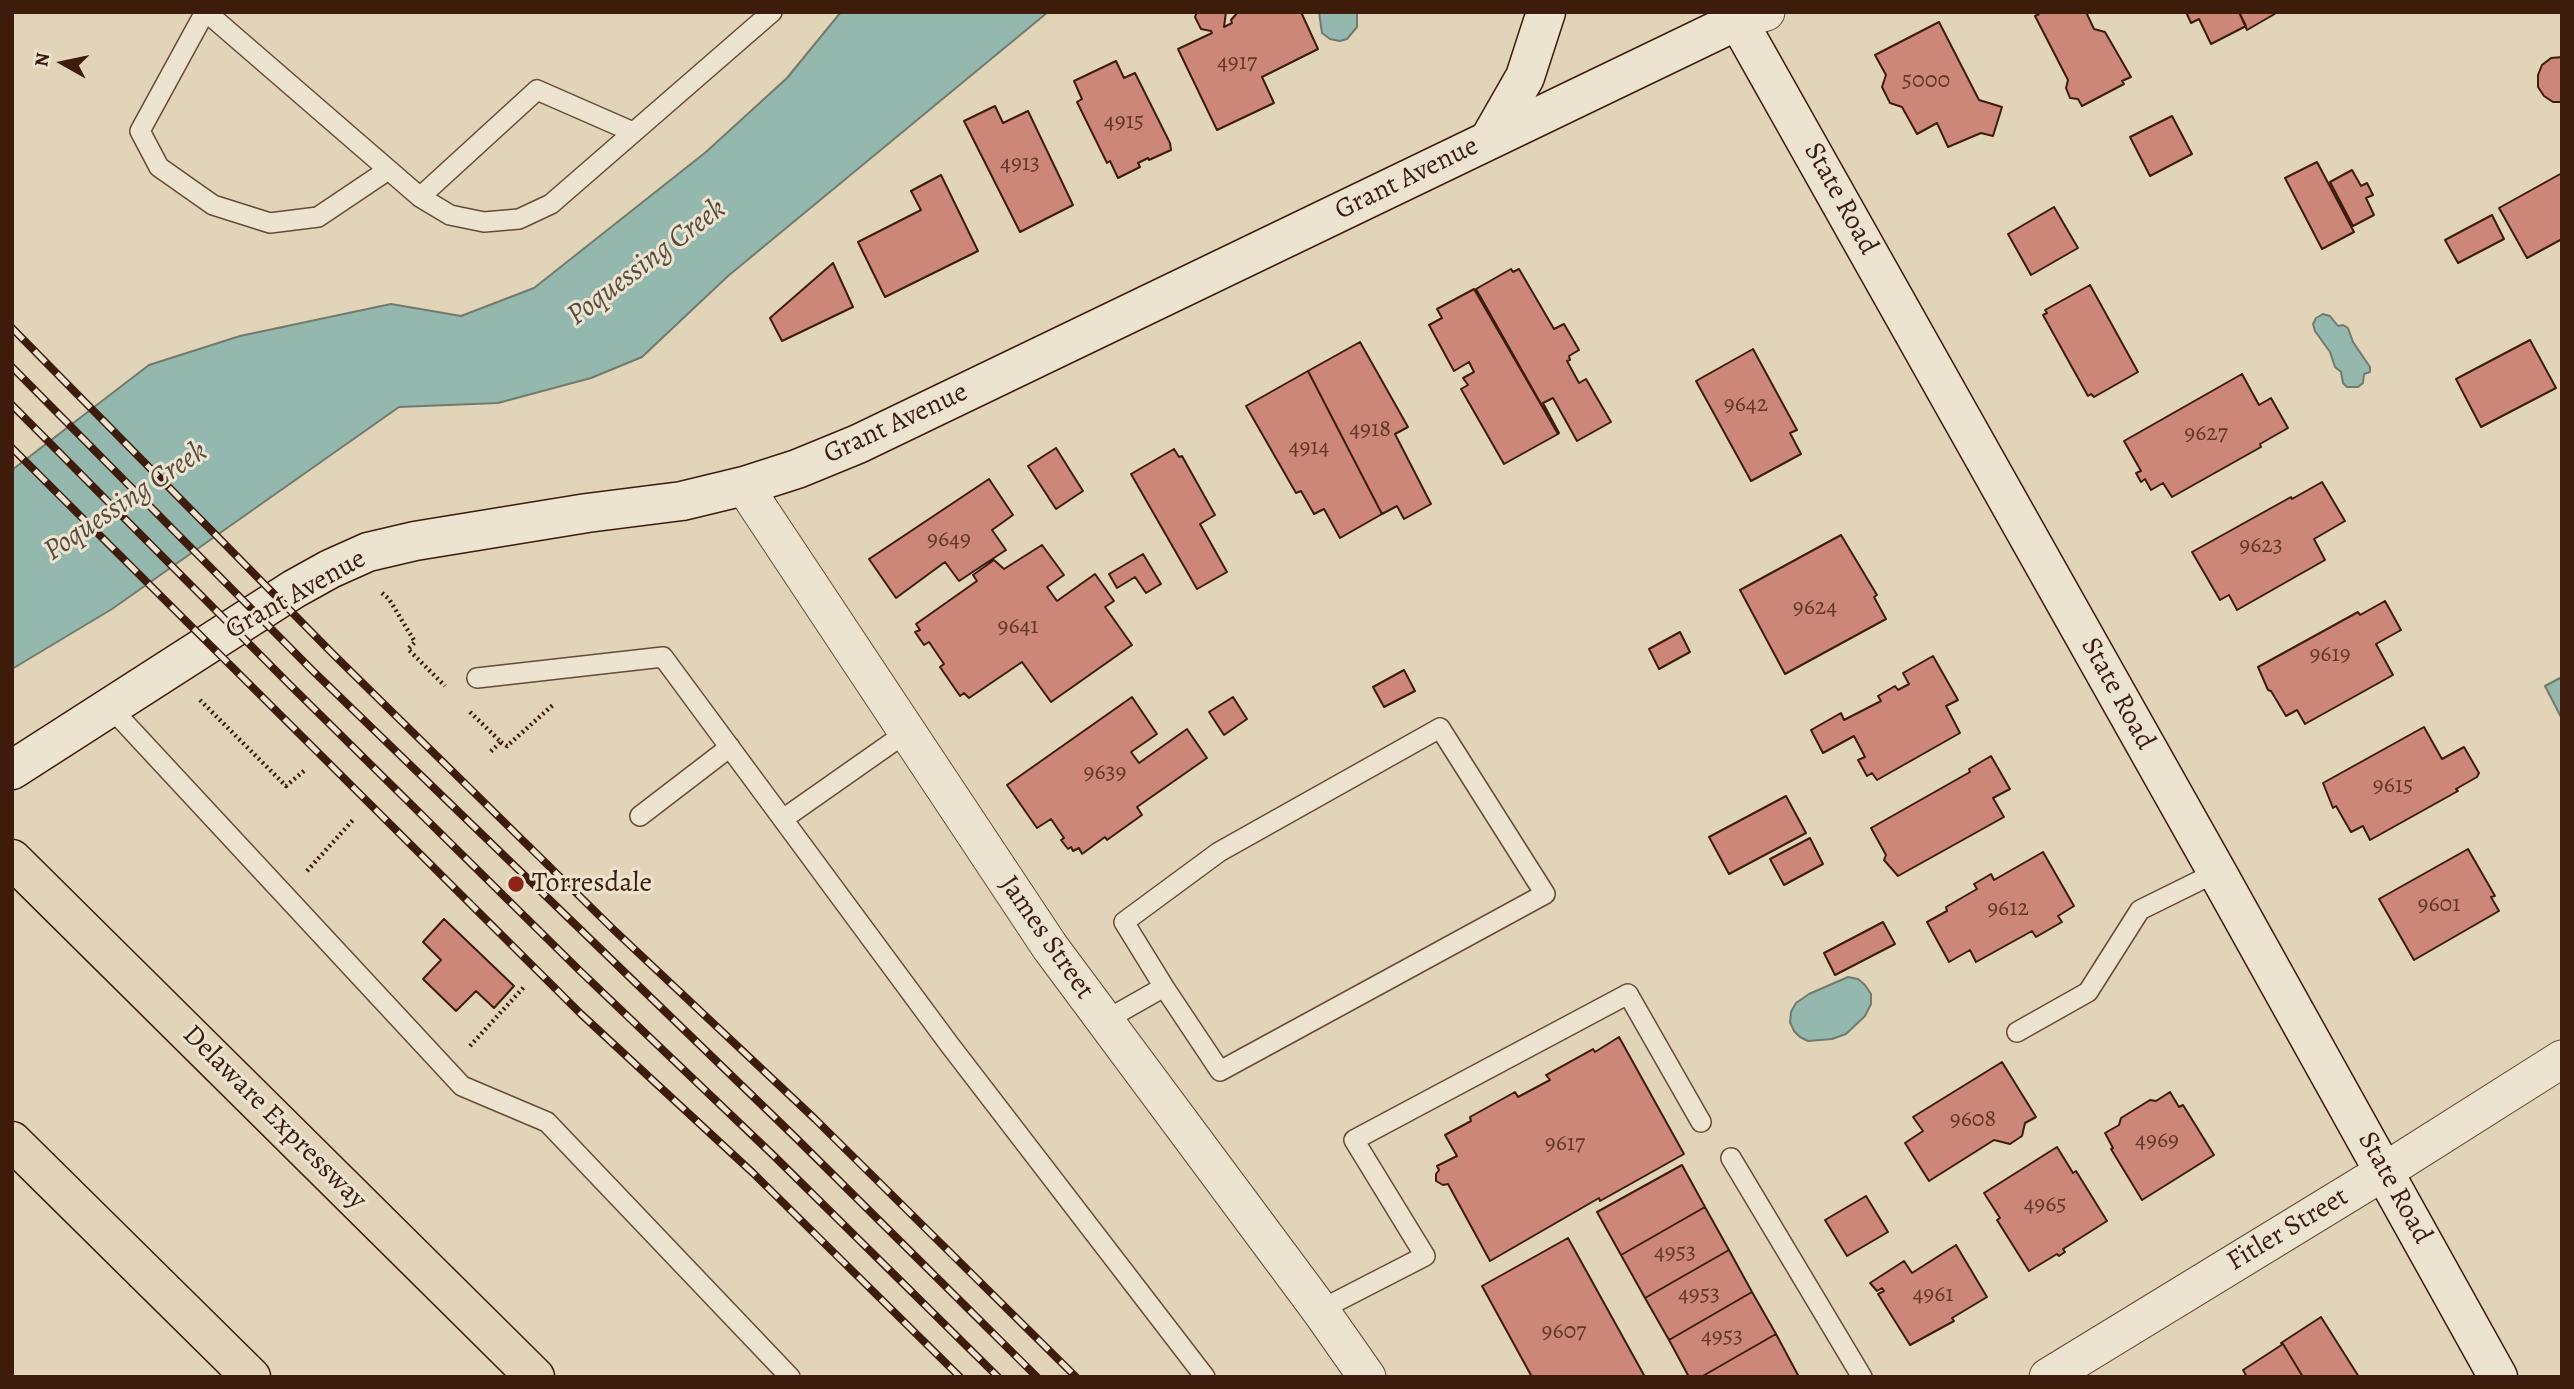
<!DOCTYPE html>
<html>
<head>
<meta charset="utf-8">
<style>
	body { margin:0 }
	#map { position:relative; width:2574px; height:1389px; overflow:hidden; background:#e2d4b8; font-family:Alegreya,serif }
	canvas { display:block }
	.frame { position:absolute; inset:0; border:14px solid #3e1c0c; pointer-events:none }
	.north { position:absolute; left:28px; top:28px; width:70px; height:70px; -webkit-text-stroke:5px #ece3d1; paint-order:stroke; rotate:279deg; font-size:19px; font-weight:700; line-height:28px; text-align:center; color:#3e1c0c }
	.north::after { content:''; display:block; margin:auto; width:24px; height:32px; background:#3e1c0c; clip-path:polygon(50% 0,100% 100%,50% 72%,0 100%) }
</style>
</head>
<body>
<div id="map">
<canvas width="2574" height="1389"></canvas>
<div class="frame"></div>
<div class="north">N</div>
</div>
<script>
const context = document.querySelector('canvas').getContext('2d');
context.lineJoin = 'round';
function fill(path, color) {
  context.fillStyle = color;
  context.fill(path, 'evenodd');
}
function toPath(rows) {
  const path = new Path2D();
  for (const r of rows) {
    path.moveTo(r[0], r[1]);
    for (let i = 2; i < r.length; i += 2) path.lineTo(r[i], r[i + 1]);
  }
  return path;
}
function strokePath(path, color, width, dash) {
  context.strokeStyle = color;
  context.lineWidth = width;
  context.lineCap = dash ? 'butt' : 'round';
  context.setLineDash(dash || []);
  context.stroke(path);
}
function label(font, color, halo, rows, align = 'center') {
  context.font = font + ' Alegreya,serif';
  context.lineWidth = 6;
  context.setLineDash([]);
  context.textBaseline = 'middle';
  context.strokeStyle = halo;
  context.fillStyle = color;
  for (const [text, x, y, turn = 0] of rows) {
    context.save();
    context.translate(x, y);
    context.rotate((+turn || 0) * Math.PI / 180);
    context.textAlign = isNaN(turn) ? turn : align;
    if (halo) context.strokeText(text, 0, 0);
    context.fillText(text, 0, 0);
    context.restore();
  }
}
const water = toPath([
	[841,12,1048,12,728,276,642,357,591,378,498,403,399,407,112,609,12,669,12,470,149,365,240,336,391,304,461,316,534,288,706,152,787,78,841,12],
	[1319,12,1357,12,1357,27,1347,39,1340,41,1330,39,1322,33,1319,12],
	[2323,314,2330,316,2338,326,2343,325,2348,328,2353,342,2370,367,2370,372,2364,374,2363,383,2358,387,2347,387,2343,383,2341,372,2335,367,2330,352,2315,331,2313,324,2316,318,2323,314],
	[2562,677,2562,719,2545,686,2562,677],
	[1848,977,1858,979,1865,985,1871,994,1871,1004,1865,1016,1846,1034,1832,1039,1808,1041,1800,1037,1794,1031,1790,1022,1791,1012,1796,1003,1809,994,1848,977]
]);
fill(water, '#95b8ae');
strokePath(water, '#727a6d', 2);
const building = toPath([
	[1197,12,1226,12,1224,27,1232,23,1231,20,1238,12,1301,12,1318,49,1262,77,1274,103,1217,130,1178,49,1212,33,1211,31,1201,29,1195,17,1197,12],
	[2038,12,2086,12,2094,29,2105,32,2131,77,2122,81,2124,84,2082,106,2078,99,2070,98,2066,88,2068,80,2035,16,2039,14,2038,12],
	[2186,12,2239,12,2246,26,2211,44,2199,19,2191,23,2186,12],
	[2239,12,2278,12,2247,30,2239,12],
	[1939,22,1979,100,2002,107,1993,136,1981,133,1948,147,1937,123,1917,134,1902,107,1890,103,1882,87,1886,75,1875,55,1939,22],
	[2562,57,2562,102,2553,102,2544,96,2538,87,2538,75,2542,65,2551,58,2562,57],
	[1116,61,1124,78,1135,73,1170,143,1171,150,1149,160,1148,158,1138,163,1140,167,1118,178,1110,161,1107,163,1077,102,1082,99,1074,81,1116,61],
	[995,106,1003,123,1028,111,1073,205,1020,232,964,121,995,106],
	[2172,116,2192,154,2150,176,2130,137,2172,116],
	[2317,162,2354,232,2322,249,2285,178,2317,162],
	[2352,170,2361,186,2367,183,2373,195,2366,198,2374,215,2353,226,2330,182,2352,170],
	[2562,173,2562,239,2527,258,2499,208,2562,173],
	[941,175,978,251,885,297,858,242,921,210,911,191,941,175],
	[2054,207,2078,248,2031,275,2008,234,2054,207],
	[2492,215,2504,239,2458,263,2445,240,2492,215],
	[833,263,853,307,782,341,770,318,833,263],
	[1511,269,1513,272,1519,269,1554,329,1564,324,1579,350,1569,356,1570,360,1567,361,1579,383,1586,379,1611,422,1577,441,1553,398,1543,403,1559,433,1558,434,1476,289,1511,269],
	[2090,285,2138,372,2094,397,2091,394,2088,396,2043,315,2047,313,2045,310,2090,285],
	[1474,289,1558,434,1504,464,1461,389,1468,385,1463,378,1474,372,1469,362,1454,371,1429,325,1442,318,1437,309,1474,289],
	[2530,340,2556,388,2481,427,2456,379,2530,340],
	[1360,342,1408,427,1395,434,1431,504,1404,519,1397,506,1382,514,1308,371,1360,342],
	[1753,349,1797,430,1790,433,1801,454,1751,481,1696,381,1753,349],
	[1308,371,1382,514,1340,538,1324,509,1314,514,1301,491,1296,493,1246,406,1308,371],
	[2242,374,2259,405,2271,398,2288,428,2260,444,2261,447,2172,497,2163,483,2151,490,2145,479,2141,482,2136,473,2141,471,2124,441,2242,374],
	[1056,448,1083,491,1056,509,1028,466,1056,448],
	[1174,449,1179,457,1182,456,1215,515,1200,524,1227,572,1197,589,1131,474,1174,449],
	[989,479,1013,515,992,530,1006,550,959,581,945,562,896,598,869,559,989,479],
	[2322,482,2345,521,2314,539,2325,560,2237,610,2229,595,2220,600,2192,552,2291,497,2292,499,2322,482],
	[1841,535,1877,595,1874,597,1886,619,1785,674,1740,590,1841,535],
	[1042,545,1064,575,1047,587,1057,601,1095,574,1114,601,1105,607,1132,645,1051,702,1022,662,969,698,964,693,960,696,940,667,944,664,929,642,924,645,915,632,920,630,916,624,977,581,973,575,994,560,1004,569,1042,545],
	[1143,554,1161,584,1146,593,1135,577,1117,588,1109,574,1143,554],
	[2385,601,2401,630,2376,644,2393,675,2305,724,2297,710,2286,716,2271,691,2268,690,2258,667,2358,612,2360,615,2385,601],
	[1680,632,1690,652,1659,669,1649,649,1680,632],
	[1933,656,1958,700,1946,706,1960,733,1877,780,1872,773,1867,776,1858,760,1865,757,1854,736,1823,753,1811,730,1841,713,1844,720,1881,701,1878,696,1895,686,1898,690,1909,684,1903,673,1933,656],
	[1404,670,1415,691,1384,707,1373,687,1404,670],
	[1132,697,1157,734,1131,752,1139,763,1187,729,1207,758,1137,807,1142,815,1107,840,1105,837,1082,854,1079,848,1073,851,1071,847,1068,849,1061,840,1064,838,1051,819,1037,828,1007,785,1132,697],
	[1233,697,1247,719,1224,735,1209,712,1233,697],
	[2424,727,2442,759,2464,747,2479,773,2477,777,2456,789,2458,791,2370,840,2363,826,2351,832,2336,806,2333,808,2323,783,2424,727],
	[1991,756,2010,789,1993,798,2004,817,1898,876,1884,860,1886,855,1871,828,1970,772,1969,769,1991,756],
	[1786,796,1806,833,1729,874,1709,837,1786,796],
	[1810,838,1823,864,1784,885,1770,859,1810,838],
	[2468,849,2495,896,2491,897,2499,911,2414,960,2379,899,2468,849],
	[2043,852,2074,906,2058,916,2062,922,2036,937,2032,931,1976,962,1970,950,1949,962,1927,922,1947,911,1946,907,1977,889,1974,884,1991,874,1994,880,2043,852],
	[444,919,514,986,494,1008,476,991,456,1011,423,979,441,960,423,942,444,919],
	[1883,922,1895,944,1835,975,1824,953,1883,922],
	[1619,1037,1684,1154,1600,1201,1599,1198,1490,1261,1448,1184,1443,1185,1436,1181,1436,1174,1439,1170,1437,1166,1457,1156,1445,1135,1471,1121,1470,1117,1515,1092,1518,1097,1550,1080,1546,1075,1593,1049,1595,1052,1619,1037],
	[2002,1062,2036,1117,2025,1123,2022,1136,2010,1144,1994,1140,1929,1181,1905,1143,1923,1131,1913,1117,2002,1062],
	[2170,1092,2179,1107,2183,1105,2214,1155,2142,1200,2111,1149,2113,1148,2105,1133,2119,1125,2121,1118,2150,1100,2156,1101,2170,1092],
	[2057,1147,2073,1173,2076,1171,2107,1221,2063,1249,2065,1252,2059,1256,2057,1254,2029,1271,1997,1220,2000,1218,1984,1193,2057,1147],
	[1682,1165,1705,1207,1621,1255,1597,1212,1682,1165],
	[1866,1196,1888,1232,1847,1256,1825,1220,1866,1196],
	[1705,1207,1729,1250,1645,1298,1621,1255,1705,1207],
	[1568,1238,1645,1377,1532,1377,1482,1286,1568,1238],
	[1956,1245,1987,1297,1952,1318,1954,1321,1910,1345,1878,1294,1884,1291,1882,1288,1877,1291,1870,1283,1904,1261,1912,1273,1956,1245],
	[1729,1250,1752,1292,1669,1340,1645,1298,1729,1250],
	[1752,1292,1776,1334,1701,1377,1689,1377,1669,1340,1752,1292],
	[2321,1317,2359,1377,2303,1377,2283,1344,2281,1343,2321,1317],
	[1776,1334,1799,1377,1701,1377,1776,1334],
	[2283,1344,2303,1377,2247,1377,2243,1370,2283,1344]
]);
fill(building, '#cc8779');
strokePath(building, '#3e1c0c', 2);
const lane = toPath([
	[205,12,140,131,159,167,213,205,270,223,318,217,388,170],
	[213,12,212,17,420,197,450,215,484,222,519,219,551,204,772,12],
	[420,197,537,90,633,132],
	[477,678,663,657,949,1044,1205,1377],
	[110,707,462,1086,547,1122,790,1377],
	[1440,728,1545,894,1220,1071,1164,987,1124,922,1219,852,1440,728],
	[640,816,730,747],
	[783,819,907,732],
	[1104,1021,1164,987],
	[2017,1032,2088,992,2140,910,2217,872],
	[1731,1158,1862,1377],
	[1320,1310,1425,1256,1354,1140,1628,994,1701,1122]
]);
const street = toPath([
	[1739,20,1766,12],
	[744,486,1050,947,1320,1310,1367,1377],
	[2048,1377,2385,1171,2562,1059]
]);
const secondary = toPath([
	[1733,12,2217,872,2498,1377],
	[1489,140,1525,77,1546,12],
	[12,770,294,589,330,569,368,552,415,541,587,513,682,501,744,486,797,469,858,444,1739,20]
]);
const highway = toPath([
	[12,859,535,1377],
	[12,1141,251,1377]
]);
strokePath(lane, '#674a37', 22);
strokePath(street, '#674a37', 39);
strokePath(secondary, '#3e1c0c', 41);
strokePath(highway, '#3e1c0c', 41);
strokePath(toPath([
	[382,593,389,599,415,642,408,649,445,686],
	[200,700,286,786,304,771],
	[470,712,501,742,489,753],
	[501,742,507,746,554,704],
	[307,871,353,820],
	[470,1046,524,987]
]), '#3e1c0c', 4.5, [2, 3.5]);
strokePath(lane, '#ece3d1', 19);
strokePath(street, '#ece3d1', 37);
strokePath(secondary, '#ece3d1', 38);
strokePath(highway, '#e2d4b8', 38);
const rail = toPath([
	[12,328,333,654,614,930,815,1119,1076,1377],
	[12,367,312,670,795,1137,1037,1377],
	[12,405,290,685,578,969,773,1155,998,1377],
	[12,448,581,1014,753,1173,960,1377]
]);
strokePath(rail, '#3e1c0c', 8);
strokePath(rail, '#ece3d1', 5, [16]);
for (const [x, y, r, color] of [
	[516,884,9,"#8f2418"]
]) {
  const dot = new Path2D();
  dot.arc(x, y, r, 0, 2 * Math.PI);
  context.fillStyle = color;
  context.fill(dot);
  strokePath(dot, '#ece3d1', 2.5);
}
label('24px', '#623727', null, [
	["4917",1237,63],
	["5000",1926,81],
	["4915",1124,122],
	["4913",1020,164],
	["9642",1746,405],
	["4918",1370,430],
	["9627",2206,434],
	["4914",1309,448],
	["9649",949,540],
	["9623",2261,546],
	["9624",1815,608],
	["9641",1018,627],
	["9619",2330,655],
	["9639",1105,773],
	["9615",2393,786],
	["9601",2439,905],
	["9612",2008,909],
	["9608",1973,1120],
	["4969",2157,1141],
	["9617",1565,1144],
	["4965",2045,1205],
	["4953",1675,1253],
	["4953",1699,1295],
	["4961",1933,1295],
	["9607",1564,1332],
	["4953",1722,1337]
]);
label('28px', '#3e1c0c', '#ece3d1', [
	["Grant Avenue",1407,179,-26],
	["State Road",1840,199,61],
	["Grant Avenue",896,424,-25],
	["Grant Avenue",296,595,-29],
	["State Road",2117,694,61],
	["James Street",1046,938,55],
	["Delaware Expressway",274,1118,45],
	["State Road",2394,1188,61],
	["Fitler Street",2288,1230,-31]
]);
label('28px', '#3e1c0c', '#ece3d1', [
	["Torresdale",532,884]
], 'left');
label('italic 30px', '#584b3d', '#ece3d1', [
	["Poquessing Creek",647,263,-37],
	["Poquessing Creek",126,502,-34]
]);
</script>
</body>
</html>
